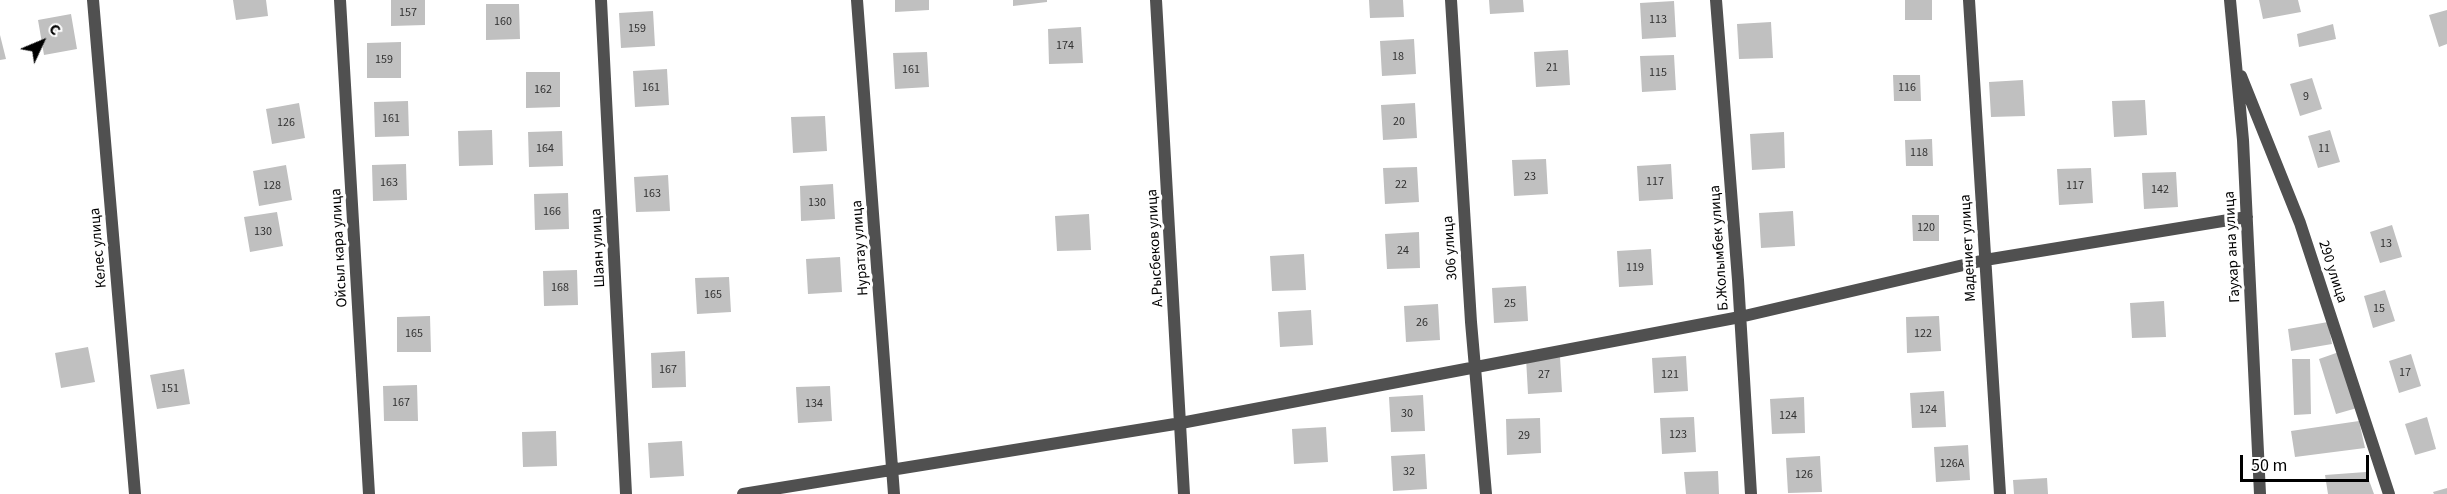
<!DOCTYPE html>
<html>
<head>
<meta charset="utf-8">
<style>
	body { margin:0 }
	#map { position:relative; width:2447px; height:494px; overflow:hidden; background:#fff; font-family:"Source Sans 3",sans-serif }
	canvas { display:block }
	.north { position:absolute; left:12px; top:12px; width:60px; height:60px; -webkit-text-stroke:4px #fff; paint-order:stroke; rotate:46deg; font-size:16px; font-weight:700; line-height:24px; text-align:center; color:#000 }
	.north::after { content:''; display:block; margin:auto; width:21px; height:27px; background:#000; clip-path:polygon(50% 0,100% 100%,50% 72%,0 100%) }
	.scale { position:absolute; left:2240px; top:455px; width:129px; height:27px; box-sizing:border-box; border:3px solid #000; border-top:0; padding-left:8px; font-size:18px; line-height:21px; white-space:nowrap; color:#000; -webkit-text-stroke:4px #fff; paint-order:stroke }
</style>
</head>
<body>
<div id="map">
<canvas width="2447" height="494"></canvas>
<div class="north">С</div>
<div class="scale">50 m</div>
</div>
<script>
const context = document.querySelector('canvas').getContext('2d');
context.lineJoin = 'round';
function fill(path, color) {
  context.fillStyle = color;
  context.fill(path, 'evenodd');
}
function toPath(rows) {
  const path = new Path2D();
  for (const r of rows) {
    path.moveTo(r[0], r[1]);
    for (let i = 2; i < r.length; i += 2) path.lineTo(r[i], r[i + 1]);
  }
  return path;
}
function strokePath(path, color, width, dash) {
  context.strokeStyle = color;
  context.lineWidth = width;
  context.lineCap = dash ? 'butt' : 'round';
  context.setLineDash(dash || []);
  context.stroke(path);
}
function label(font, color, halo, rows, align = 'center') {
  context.font = font + ' "Source Sans 3",sans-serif';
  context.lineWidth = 6;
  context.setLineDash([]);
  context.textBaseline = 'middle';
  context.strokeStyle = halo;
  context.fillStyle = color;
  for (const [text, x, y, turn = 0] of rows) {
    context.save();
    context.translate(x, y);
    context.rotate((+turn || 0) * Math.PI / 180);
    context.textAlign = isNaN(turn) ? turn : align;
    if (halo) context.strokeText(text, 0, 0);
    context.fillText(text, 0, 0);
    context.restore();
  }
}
fill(toPath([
	[233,0,266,0,268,16,236,20],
	[391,0,425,0,425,25,391,26],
	[895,0,929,0,929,10,895,12],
	[1013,0,1047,0,1047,2,1013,6],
	[1369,0,1403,0,1404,17,1370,18],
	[1489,0,1523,0,1524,12,1490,14],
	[1905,0,1932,0,1932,20,1905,20],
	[2259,0,2298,0,2301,12,2263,19],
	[1674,1,1676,37,1642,39,1640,3],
	[486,4,519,4,520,39,486,40],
	[2447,10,2447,44,2439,47,2429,15],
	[653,11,655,46,621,48,619,13],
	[71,14,77,49,44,55,38,20],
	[1771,22,1773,58,1739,59,1737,24],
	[2333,24,2336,39,2299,47,2297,34],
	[1081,27,1083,63,1049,64,1048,29],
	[0,35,6,59,0,60],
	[1414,39,1416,74,1382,76,1380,41],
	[401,42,401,78,367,78,367,43],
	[1568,50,1570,85,1536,87,1534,52],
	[927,52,929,87,895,89,893,53],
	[1674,55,1676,90,1642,92,1640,56],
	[667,69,669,105,635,107,633,71],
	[526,72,560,72,560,107,526,108],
	[1893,75,1920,75,1921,101,1894,101],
	[2312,78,2322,109,2300,116,2290,84],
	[2023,80,2025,116,1991,117,1989,82],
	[2145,100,2147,135,2114,137,2112,101],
	[408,101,409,136,375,137,374,102],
	[299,103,305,138,272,144,266,109],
	[1415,103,1417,138,1383,140,1381,105],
	[825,116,827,151,793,153,791,117],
	[492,130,493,165,459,166,458,131],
	[2330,130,2340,162,2318,168,2308,136],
	[562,131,563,166,529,167,528,132],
	[1784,132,1785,168,1752,170,1750,134],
	[1932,139,1933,166,1906,166,1905,140],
	[1546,159,1548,194,1514,196,1512,160],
	[406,164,407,200,373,201,372,165],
	[1671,164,1673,199,1639,201,1637,166],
	[286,165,292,200,259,206,253,171],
	[1417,167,1419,202,1385,204,1383,168],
	[2091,168,2093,203,2059,205,2057,169],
	[2176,172,2178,207,2144,209,2142,173],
	[668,175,670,211,636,212,634,177],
	[833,184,835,219,801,221,800,186],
	[568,193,569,229,535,230,534,194],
	[1793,211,1795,246,1761,248,1759,213],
	[277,212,283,246,250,252,244,217],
	[1089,214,1091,250,1057,251,1055,216],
	[1912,215,1939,215,1939,241,1913,241],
	[2392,225,2402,257,2380,263,2370,232],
	[1419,232,1420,268,1387,269,1385,234],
	[1651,249,1653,285,1619,287,1617,251],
	[1304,254,1306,290,1272,291,1270,256],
	[840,257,842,292,808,294,806,259],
	[577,270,578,305,544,306,543,271],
	[729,277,731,312,697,314,695,278],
	[1526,286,1528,321,1494,323,1492,288],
	[2385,290,2395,321,2373,328,2364,296],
	[2164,301,2166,337,2132,338,2130,303],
	[1438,304,1440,340,1406,342,1404,306],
	[1311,310,1313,345,1280,347,1278,312],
	[430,316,431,352,397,352,397,317],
	[1939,316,1941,351,1907,353,1906,317],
	[2328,322,2332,344,2291,351,2288,329],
	[88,347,95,382,61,388,55,353],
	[685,351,686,387,652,388,651,353],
	[2339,352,2357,408,2336,414,2319,359],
	[2411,354,2421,386,2399,393,2389,361],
	[1686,356,1688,391,1654,393,1652,358],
	[1560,357,1562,392,1528,394,1526,358],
	[2292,359,2310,359,2311,414,2294,415],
	[184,369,190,404,157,409,150,375],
	[417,385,418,421,384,421,383,386],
	[830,386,832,421,798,423,796,387],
	[1944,391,1946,427,1912,428,1910,393],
	[1423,395,1425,431,1391,432,1389,397],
	[1804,397,1805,433,1772,434,1770,399],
	[1694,417,1696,452,1662,454,1660,418],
	[2427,417,2436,449,2415,455,2405,424],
	[1540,418,1541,453,1507,455,1506,419],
	[2359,421,2365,448,2295,457,2291,431],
	[1326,427,1328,462,1294,464,1292,429],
	[556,431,557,466,523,467,522,432],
	[682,441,684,476,650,478,648,443],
	[1968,445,1970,480,1936,482,1934,447],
	[1425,454,1427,489,1393,491,1391,456],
	[1820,456,1822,492,1788,493,1786,458],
	[1718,471,1719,494,1686,494,1684,472],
	[2366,472,2374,494,2328,494,2325,475],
	[2047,478,2048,494,2014,494,2013,480],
	[2447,488,2447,494,2434,494,2433,492]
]), '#c0c0c0');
strokePath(toPath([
	[93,0,135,494],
	[340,0,369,494],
	[601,0,626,494],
	[857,0,894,494],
	[1156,0,1184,494],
	[1451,0,1471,322,1486,494],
	[1716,0,1738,280,1751,494],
	[1969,0,2000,494],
	[2230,0,2243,140,2260,494],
	[2241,76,2300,223,2389,494],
	[743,494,1181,423,1740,317,1985,260,2247,217]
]), '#505050', 12);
label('12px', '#303030', null, [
	["157",408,13],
	["113",1658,20],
	["160",503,22],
	["159",637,29],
	["174",1065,46],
	["18",1398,57],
	["159",384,60],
	["21",1552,68],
	["161",911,70],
	["115",1658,73],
	["161",651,88],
	["116",1907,88],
	["162",543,90],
	["9",2306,97],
	["161",391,119],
	["20",1399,122],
	["126",286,123],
	["164",545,149],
	["11",2324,149],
	["118",1919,153],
	["23",1530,177],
	["117",1655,182],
	["163",389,183],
	["22",1401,185],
	["128",272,186],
	["117",2075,186],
	["142",2160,190],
	["163",652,194],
	["130",817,203],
	["166",552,212],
	["120",1926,228],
	["130",263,232],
	["13",2386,244],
	["24",1403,251],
	["119",1635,268],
	["168",560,288],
	["165",713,295],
	["25",1510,304],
	["15",2379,309],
	["26",1422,323],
	["165",414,334],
	["122",1923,334],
	["167",668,370],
	["17",2405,373],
	["27",1544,375],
	["121",1670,375],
	["151",170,389],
	["167",401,403],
	["134",814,404],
	["124",1928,410],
	["30",1407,414],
	["124",1788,416],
	["123",1678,435],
	["29",1524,436],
	["126А",1952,464],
	["32",1409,472],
	["126",1804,475]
]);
label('15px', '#000', '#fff', [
	["Гаухар ана улица",2233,247,-93],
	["Келес улица",99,248,-95],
	["Ойсыл кара улица",340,248,-93],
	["Шаян улица",599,248,-93],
	["Нуратау улица",861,248,-94],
	["А.Рысбеков улица",1156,248,-93],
	["306 улица",1451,248,-94],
	["Б.Жолымбек улица",1720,248,-94],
	["Мадениет улица",1969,248,-93],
	["290 улица",2332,272,72]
]);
</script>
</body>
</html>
